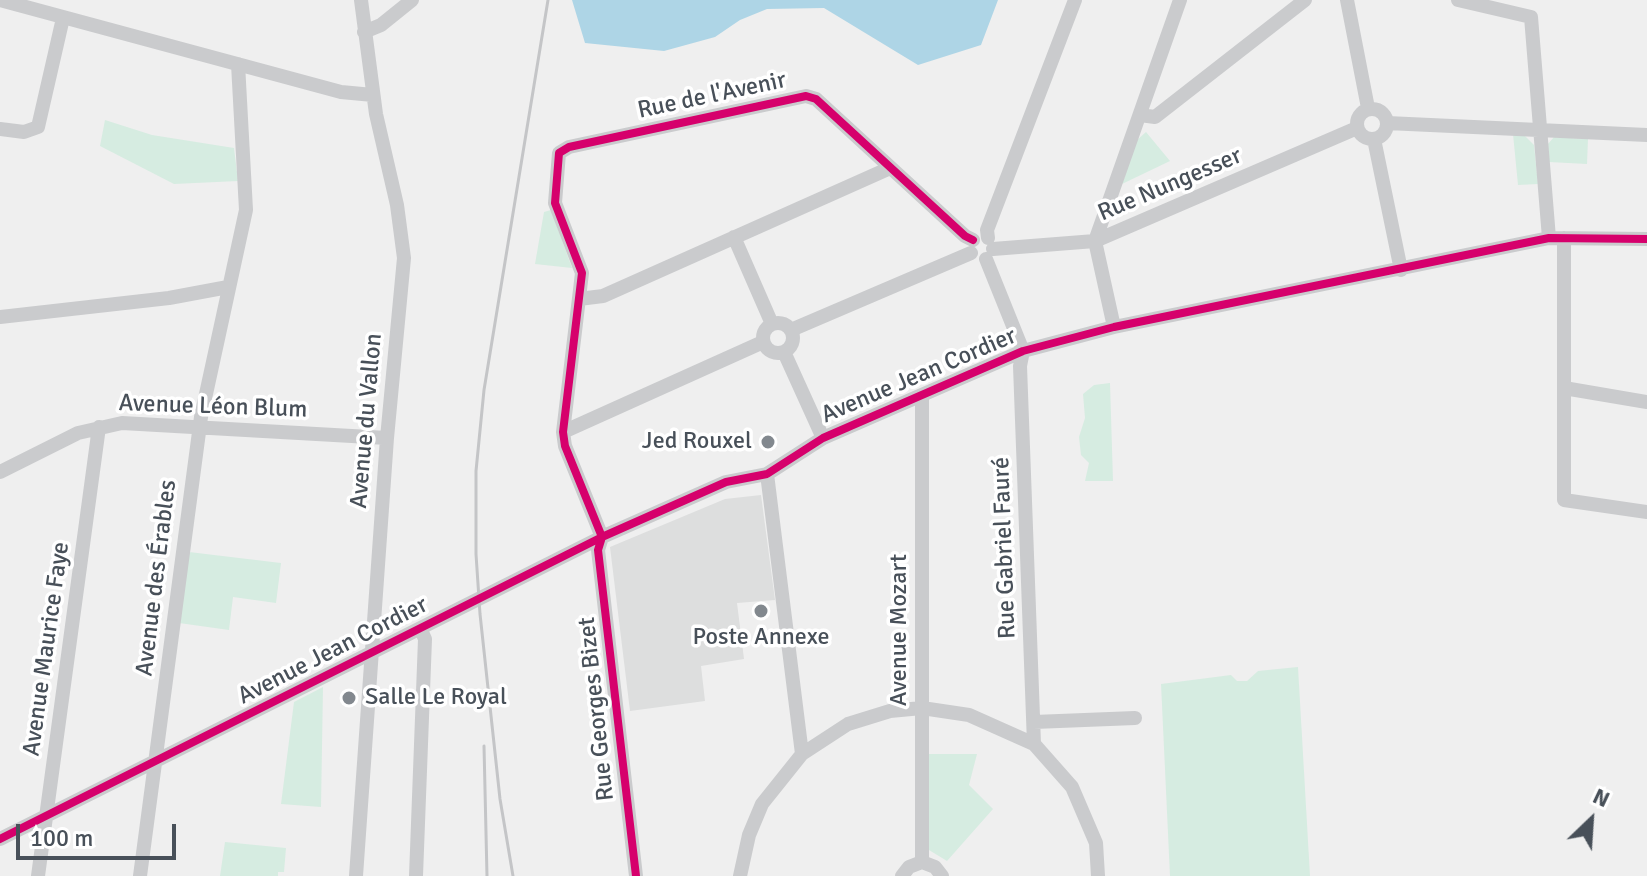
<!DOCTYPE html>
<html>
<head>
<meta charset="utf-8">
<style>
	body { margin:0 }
	#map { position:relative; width:1647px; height:876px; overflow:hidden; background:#efefef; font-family:Signika,sans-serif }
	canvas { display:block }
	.north { position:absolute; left:1551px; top:780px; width:80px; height:80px; -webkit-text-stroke:6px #fff; paint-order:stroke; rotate:25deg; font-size:22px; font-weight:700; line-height:32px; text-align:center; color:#485059 }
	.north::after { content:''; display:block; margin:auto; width:28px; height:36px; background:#485059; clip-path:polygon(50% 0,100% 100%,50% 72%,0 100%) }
	.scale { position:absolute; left:16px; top:824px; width:160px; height:36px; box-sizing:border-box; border:4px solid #485059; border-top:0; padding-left:10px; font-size:24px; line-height:28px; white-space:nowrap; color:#485059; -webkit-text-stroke:6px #fff; paint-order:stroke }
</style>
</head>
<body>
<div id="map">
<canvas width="1647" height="876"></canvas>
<div class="north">N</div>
<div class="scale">100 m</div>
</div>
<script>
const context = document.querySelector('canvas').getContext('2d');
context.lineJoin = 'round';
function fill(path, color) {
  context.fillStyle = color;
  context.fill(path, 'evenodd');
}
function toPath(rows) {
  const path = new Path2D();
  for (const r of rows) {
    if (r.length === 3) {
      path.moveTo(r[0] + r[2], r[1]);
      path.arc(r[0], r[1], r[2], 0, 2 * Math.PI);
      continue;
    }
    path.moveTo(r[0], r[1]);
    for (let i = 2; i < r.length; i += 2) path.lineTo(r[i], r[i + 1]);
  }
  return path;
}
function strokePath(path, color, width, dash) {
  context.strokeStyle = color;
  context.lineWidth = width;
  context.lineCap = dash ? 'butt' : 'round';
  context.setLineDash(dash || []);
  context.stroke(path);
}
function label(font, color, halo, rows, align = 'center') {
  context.font = font + ' Signika,sans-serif';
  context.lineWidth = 7;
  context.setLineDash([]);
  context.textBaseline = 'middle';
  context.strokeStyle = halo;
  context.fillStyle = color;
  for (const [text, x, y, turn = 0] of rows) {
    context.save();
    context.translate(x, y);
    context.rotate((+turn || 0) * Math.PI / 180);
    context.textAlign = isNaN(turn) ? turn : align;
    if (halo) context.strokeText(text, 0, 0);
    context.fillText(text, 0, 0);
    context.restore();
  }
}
fill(toPath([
	[761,495,775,600,737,603,744,659,701,666,705,701,630,711,610,547,725,499]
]), '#dddede');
fill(toPath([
	[105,120,152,135,234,148,238,181,174,184,100,146],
	[1146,132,1170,161,1122,184,1137,140],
	[1513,134,1524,135,1534,145,1538,184,1518,185],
	[1554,137,1588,139,1587,164,1549,162,1548,144],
	[551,210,572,268,535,264,544,212],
	[1110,383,1113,481,1085,481,1089,463,1081,455,1079,437,1085,418,1083,394,1094,385],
	[189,552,281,563,276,603,233,597,229,630,179,623],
	[1298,667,1310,876,1170,876,1161,684,1231,675,1237,681,1247,681,1258,671],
	[323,687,321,807,281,804,294,702],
	[929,754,977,754,969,785,993,809,947,861,929,850],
	[225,842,286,848,284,872,278,872,278,876,220,876]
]), '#d6ece1');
fill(toPath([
	[572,0,998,0,981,45,918,65,824,8,767,9,740,20,715,37,664,51,585,43]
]), '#aed5e6');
strokePath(toPath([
	[0,0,341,92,373,95],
	[1347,0,1368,108],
	[1458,0,1531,17,1549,238],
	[364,32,381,25,412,0],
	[1372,124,15],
	[1140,115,1155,117,1305,0],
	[1387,123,1647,135],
	[0,129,24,132,38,127,63,18],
	[1374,139,1401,270],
	[734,237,772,324],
	[988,238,987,230,1075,0],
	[1564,238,1564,500,1647,512],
	[993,249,1095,241,1357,128],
	[986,259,1023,351,1020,366,1034,744],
	[579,299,603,296,890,168],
	[0,317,169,298,228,287],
	[778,338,15],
	[1114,327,1095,241,1180,0],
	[791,330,971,253],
	[784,352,823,438],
	[1564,388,1647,402],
	[922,397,922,862],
	[563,432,763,342],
	[0,472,78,433,122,423,387,438],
	[767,474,802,754],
	[1034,722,1135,718],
	[0,839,602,537,726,482,767,474,823,438,1023,351,1114,327,1549,238,1647,239],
	[38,876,99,427],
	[140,876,201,417,246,210,238,64],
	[356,876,387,438,404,258,397,205,376,114,361,0],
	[416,876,425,639,421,630],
	[636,876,598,550,602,537,565,446,563,432,582,273,555,203,559,153,569,147,806,96,816,99,965,236,973,240],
	[740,876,749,835,762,804,802,754,848,724,890,711,922,708,969,715,1034,744,1072,787,1096,843,1098,876],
	[902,876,909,867,922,862,935,867,942,876]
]), '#cacbcd', 14);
strokePath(toPath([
	[484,746,487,876],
	[513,876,500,799,480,614,476,554,476,471,484,390,548,0]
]), '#c4c5c7', 3);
strokePath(toPath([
	[0,839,602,537,726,482,767,474,823,438,1023,351,1114,327,1549,238,1647,239],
	[636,876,598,550,602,537,565,446,563,432,582,273,555,203,559,153,569,147,806,96,816,99,965,236,973,240]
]), '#d6006c', 8);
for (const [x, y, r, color] of [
	[768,442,8,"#82888e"],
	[761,611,8,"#82888e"],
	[349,698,8,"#82888e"]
]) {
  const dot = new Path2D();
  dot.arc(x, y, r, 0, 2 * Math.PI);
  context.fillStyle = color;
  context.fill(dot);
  strokePath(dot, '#fff', 3);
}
label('24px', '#485059', '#fff', [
	["Rue de l'Avenir",712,96,-12],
	["Rue Nungesser",1170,185,-23],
	["Avenue Jean Cordier",919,376,-23],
	["Avenue Léon Blum",213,407,2],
	["Avenue du Vallon",367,421,-85],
	["Rue Gabriel Fauré",1005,548,-92],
	["Avenue des Érables",157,578,-83],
	["Avenue Mozart",900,630,-90],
	["Avenue Maurice Faye",47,649,-82],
	["Avenue Jean Cordier",333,651,-27],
	["Rue Georges Bizet",597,709,-96]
]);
label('24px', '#485059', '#fff', [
	["Jed Rouxel",752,442],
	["Poste Annexe",761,638,"center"],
	["Salle Le Royal",365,698,"left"]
], 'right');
</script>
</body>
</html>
